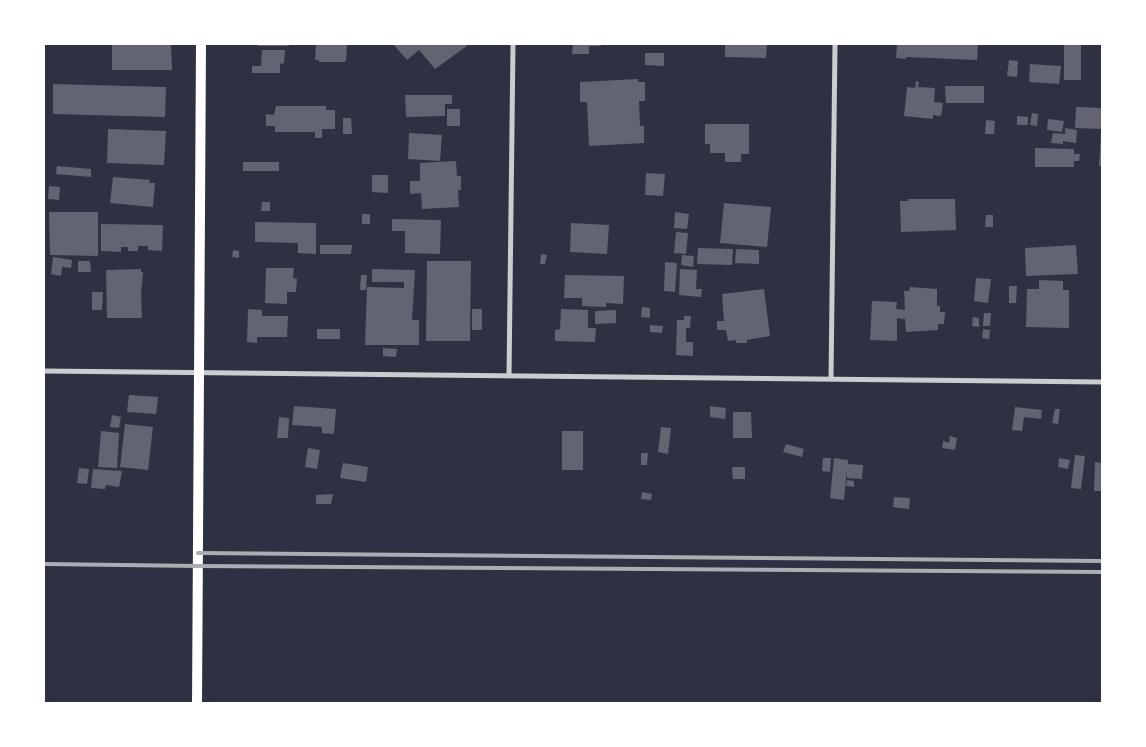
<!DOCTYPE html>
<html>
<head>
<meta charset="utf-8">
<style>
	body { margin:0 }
	#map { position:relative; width:1146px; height:747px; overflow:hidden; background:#2d3142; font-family:"Space Grotesk",sans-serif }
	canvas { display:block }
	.frame { position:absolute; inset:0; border:45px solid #fff; pointer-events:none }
</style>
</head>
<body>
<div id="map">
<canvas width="1146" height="747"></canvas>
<div class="frame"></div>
</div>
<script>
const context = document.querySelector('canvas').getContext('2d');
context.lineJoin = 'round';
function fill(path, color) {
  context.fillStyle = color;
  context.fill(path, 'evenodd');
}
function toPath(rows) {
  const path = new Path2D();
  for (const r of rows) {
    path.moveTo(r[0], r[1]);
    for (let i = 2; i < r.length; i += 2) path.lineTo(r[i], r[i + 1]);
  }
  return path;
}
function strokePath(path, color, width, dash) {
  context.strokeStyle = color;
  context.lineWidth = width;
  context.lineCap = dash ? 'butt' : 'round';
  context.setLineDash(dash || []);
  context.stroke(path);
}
fill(toPath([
	[112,44,171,44,172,70,112,70],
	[258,44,289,44,289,46,258,46],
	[316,44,347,44,346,61,344,62,319,62,319,60,315,60],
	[393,44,465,44,467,46,435,69,419,50,407,60],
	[573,44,601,44,601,46,589,46,589,54,572,54],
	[725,44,767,44,766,58,725,57],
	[897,44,978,44,977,60,906,57,906,59,896,58],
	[1064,44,1081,44,1081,80,1064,80],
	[262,50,285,50,284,63,280,64,280,73,252,73,252,66,261,66],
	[645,53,664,53,664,66,645,65],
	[1009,60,1018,61,1017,77,1007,76],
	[1030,64,1061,66,1059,84,1029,82],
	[638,79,638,82,645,82,645,101,639,101,640,126,644,126,644,143,589,146,587,102,580,102,580,82],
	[916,81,919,82,918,87,935,88,934,102,943,103,941,116,933,115,933,119,904,116,907,87,915,88],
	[53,84,166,87,165,117,53,114],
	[945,86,984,86,984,103,946,103],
	[405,95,452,95,452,104,445,104,445,116,406,117],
	[276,106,326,106,326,110,335,110,335,129,322,129,322,138,315,138,315,132,275,132,275,126,266,126,266,114,274,115],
	[1076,107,1102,108,1102,129,1075,128],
	[447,109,460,109,460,126,447,126],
	[1032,113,1038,114,1037,126,1030,125],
	[1017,116,1028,117,1028,125,1017,125],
	[343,118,351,118,352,134,343,134],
	[1048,119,1064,121,1062,132,1047,130],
	[986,120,995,121,994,134,985,134],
	[705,124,749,124,749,154,741,154,741,162,725,162,725,153,710,153,710,144,705,144],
	[1065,128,1077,130,1076,143,1063,141,1063,144,1051,143,1053,133,1065,134],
	[108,129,166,131,164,165,107,163],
	[409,133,442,135,440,161,408,159],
	[1101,133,1102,133,1102,167,1099,166],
	[1035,148,1074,149,1074,154,1080,154,1079,161,1074,161,1074,167,1035,167],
	[456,161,457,176,461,176,461,190,458,190,459,207,422,209,421,193,410,194,410,181,420,181,420,163],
	[243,162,279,162,279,171,243,171],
	[57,166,91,169,91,177,56,174],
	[646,173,665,174,663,196,645,195],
	[372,175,388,175,388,193,372,192],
	[113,177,150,180,149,183,155,183,153,207,110,203],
	[49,186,60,187,59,200,48,199],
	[908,199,955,199,956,230,901,232,900,201,908,201],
	[262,202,270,202,270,211,261,211],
	[724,203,771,207,767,247,720,243],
	[49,212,98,212,98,256,50,255],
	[675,212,689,214,687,229,674,228],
	[362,214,370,214,370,224,362,224],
	[986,215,993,215,993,227,985,227],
	[392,219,441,220,440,254,405,253,405,231,392,231],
	[255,222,316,223,316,254,298,253,298,243,255,242],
	[571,223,609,225,607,254,570,252],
	[101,224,163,225,162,251,148,250,148,246,138,246,138,251,128,251,128,247,121,247,121,252,101,251],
	[676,232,688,233,686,254,674,253],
	[320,245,352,245,351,254,320,254],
	[1076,245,1078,274,1026,276,1025,248],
	[698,248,733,249,732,265,697,264],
	[736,249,759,250,759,264,735,263],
	[233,250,239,251,239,258,232,257],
	[541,254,547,255,545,264,540,264],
	[682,255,694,256,693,267,681,265],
	[53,257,72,260,71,268,62,267,61,276,51,274],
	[78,261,90,261,91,272,78,272],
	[427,261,471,261,470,341,426,341],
	[665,262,677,263,675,292,664,291],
	[266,268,294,268,293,278,297,279,296,292,287,292,287,304,265,303],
	[141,269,141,272,143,272,141,294,142,318,107,318,106,270],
	[372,269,415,270,412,320,419,320,419,345,365,345,367,287,404,288,404,282,372,282],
	[680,269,697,270,696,289,702,289,701,297,679,295],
	[361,275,367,275,366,290,360,290],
	[565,275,624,276,623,304,606,303,606,307,582,306,582,298,564,298],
	[976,278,991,279,988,303,974,301],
	[1039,280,1063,281,1063,290,1069,290,1069,328,1026,327,1027,289,1039,289],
	[1009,286,1017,286,1016,303,1009,303],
	[910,287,937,289,937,306,940,306,940,312,945,312,944,324,938,324,938,330,906,332,905,319,897,318,897,341,870,340,872,301,897,302,896,309,905,310,904,291,909,291],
	[764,289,770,336,747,340,747,343,736,343,736,340,728,341,726,330,717,330,717,321,724,321,722,294],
	[92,292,103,292,102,310,92,310],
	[642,307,650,308,650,318,641,317],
	[248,309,262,310,262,316,288,316,287,337,257,337,257,343,247,342],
	[472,309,482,309,482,330,472,330],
	[561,309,588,310,588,328,596,328,595,342,555,341,555,330,560,329],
	[616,310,616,323,595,324,595,311],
	[984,313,991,313,990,326,983,326],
	[684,316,691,316,690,328,686,328,686,342,693,342,693,356,676,355,677,320,684,320],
	[973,317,979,318,979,327,972,326],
	[650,325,663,326,662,333,650,332],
	[317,329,340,329,340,339,317,339],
	[983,329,990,330,989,339,982,338],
	[383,348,397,349,396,357,383,356],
	[129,395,158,397,156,414,127,412],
	[294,406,336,409,334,434,322,433,322,427,292,425],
	[710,406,726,408,725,419,710,417],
	[1015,407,1042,410,1041,419,1024,417,1022,431,1012,430],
	[1055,409,1060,409,1058,424,1052,423],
	[733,412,751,412,752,438,733,438],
	[112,415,121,417,119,428,110,427],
	[279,417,289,418,288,438,277,438],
	[125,424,153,427,148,470,120,467],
	[661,427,671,428,668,454,658,452],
	[101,431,119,433,117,468,98,467],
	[562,431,583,431,583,470,562,470],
	[950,436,957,438,955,450,942,448,943,441,949,443],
	[786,444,804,449,802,457,783,452],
	[308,448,320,450,317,469,305,467],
	[641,453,648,453,647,465,641,465],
	[1075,455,1085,456,1081,489,1071,488],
	[823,458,831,458,830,472,822,471],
	[834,458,848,460,848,464,863,465,862,479,847,478,847,470,844,500,830,498],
	[1059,458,1070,460,1068,469,1058,467],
	[1095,462,1102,463,1101,491,1094,491],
	[343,463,368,467,366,482,340,478],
	[732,467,745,467,745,479,733,479],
	[79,468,89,469,87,484,77,483],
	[93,469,122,471,119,487,106,485,105,489,91,488],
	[847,480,854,481,854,487,846,486],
	[642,492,652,494,651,500,641,499],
	[333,494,331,504,316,504,316,495],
	[894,497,910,498,909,509,893,507]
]), '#626471');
strokePath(toPath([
	[44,371,1102,382],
	[509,376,513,44],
	[831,379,835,44]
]), '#caccd0', 5);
strokePath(toPath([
	[197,703,201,44]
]), '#fff', 10);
strokePath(toPath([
	[198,553,1102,561],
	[44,564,199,566,1102,572]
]), '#abadb3', 4);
</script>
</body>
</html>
